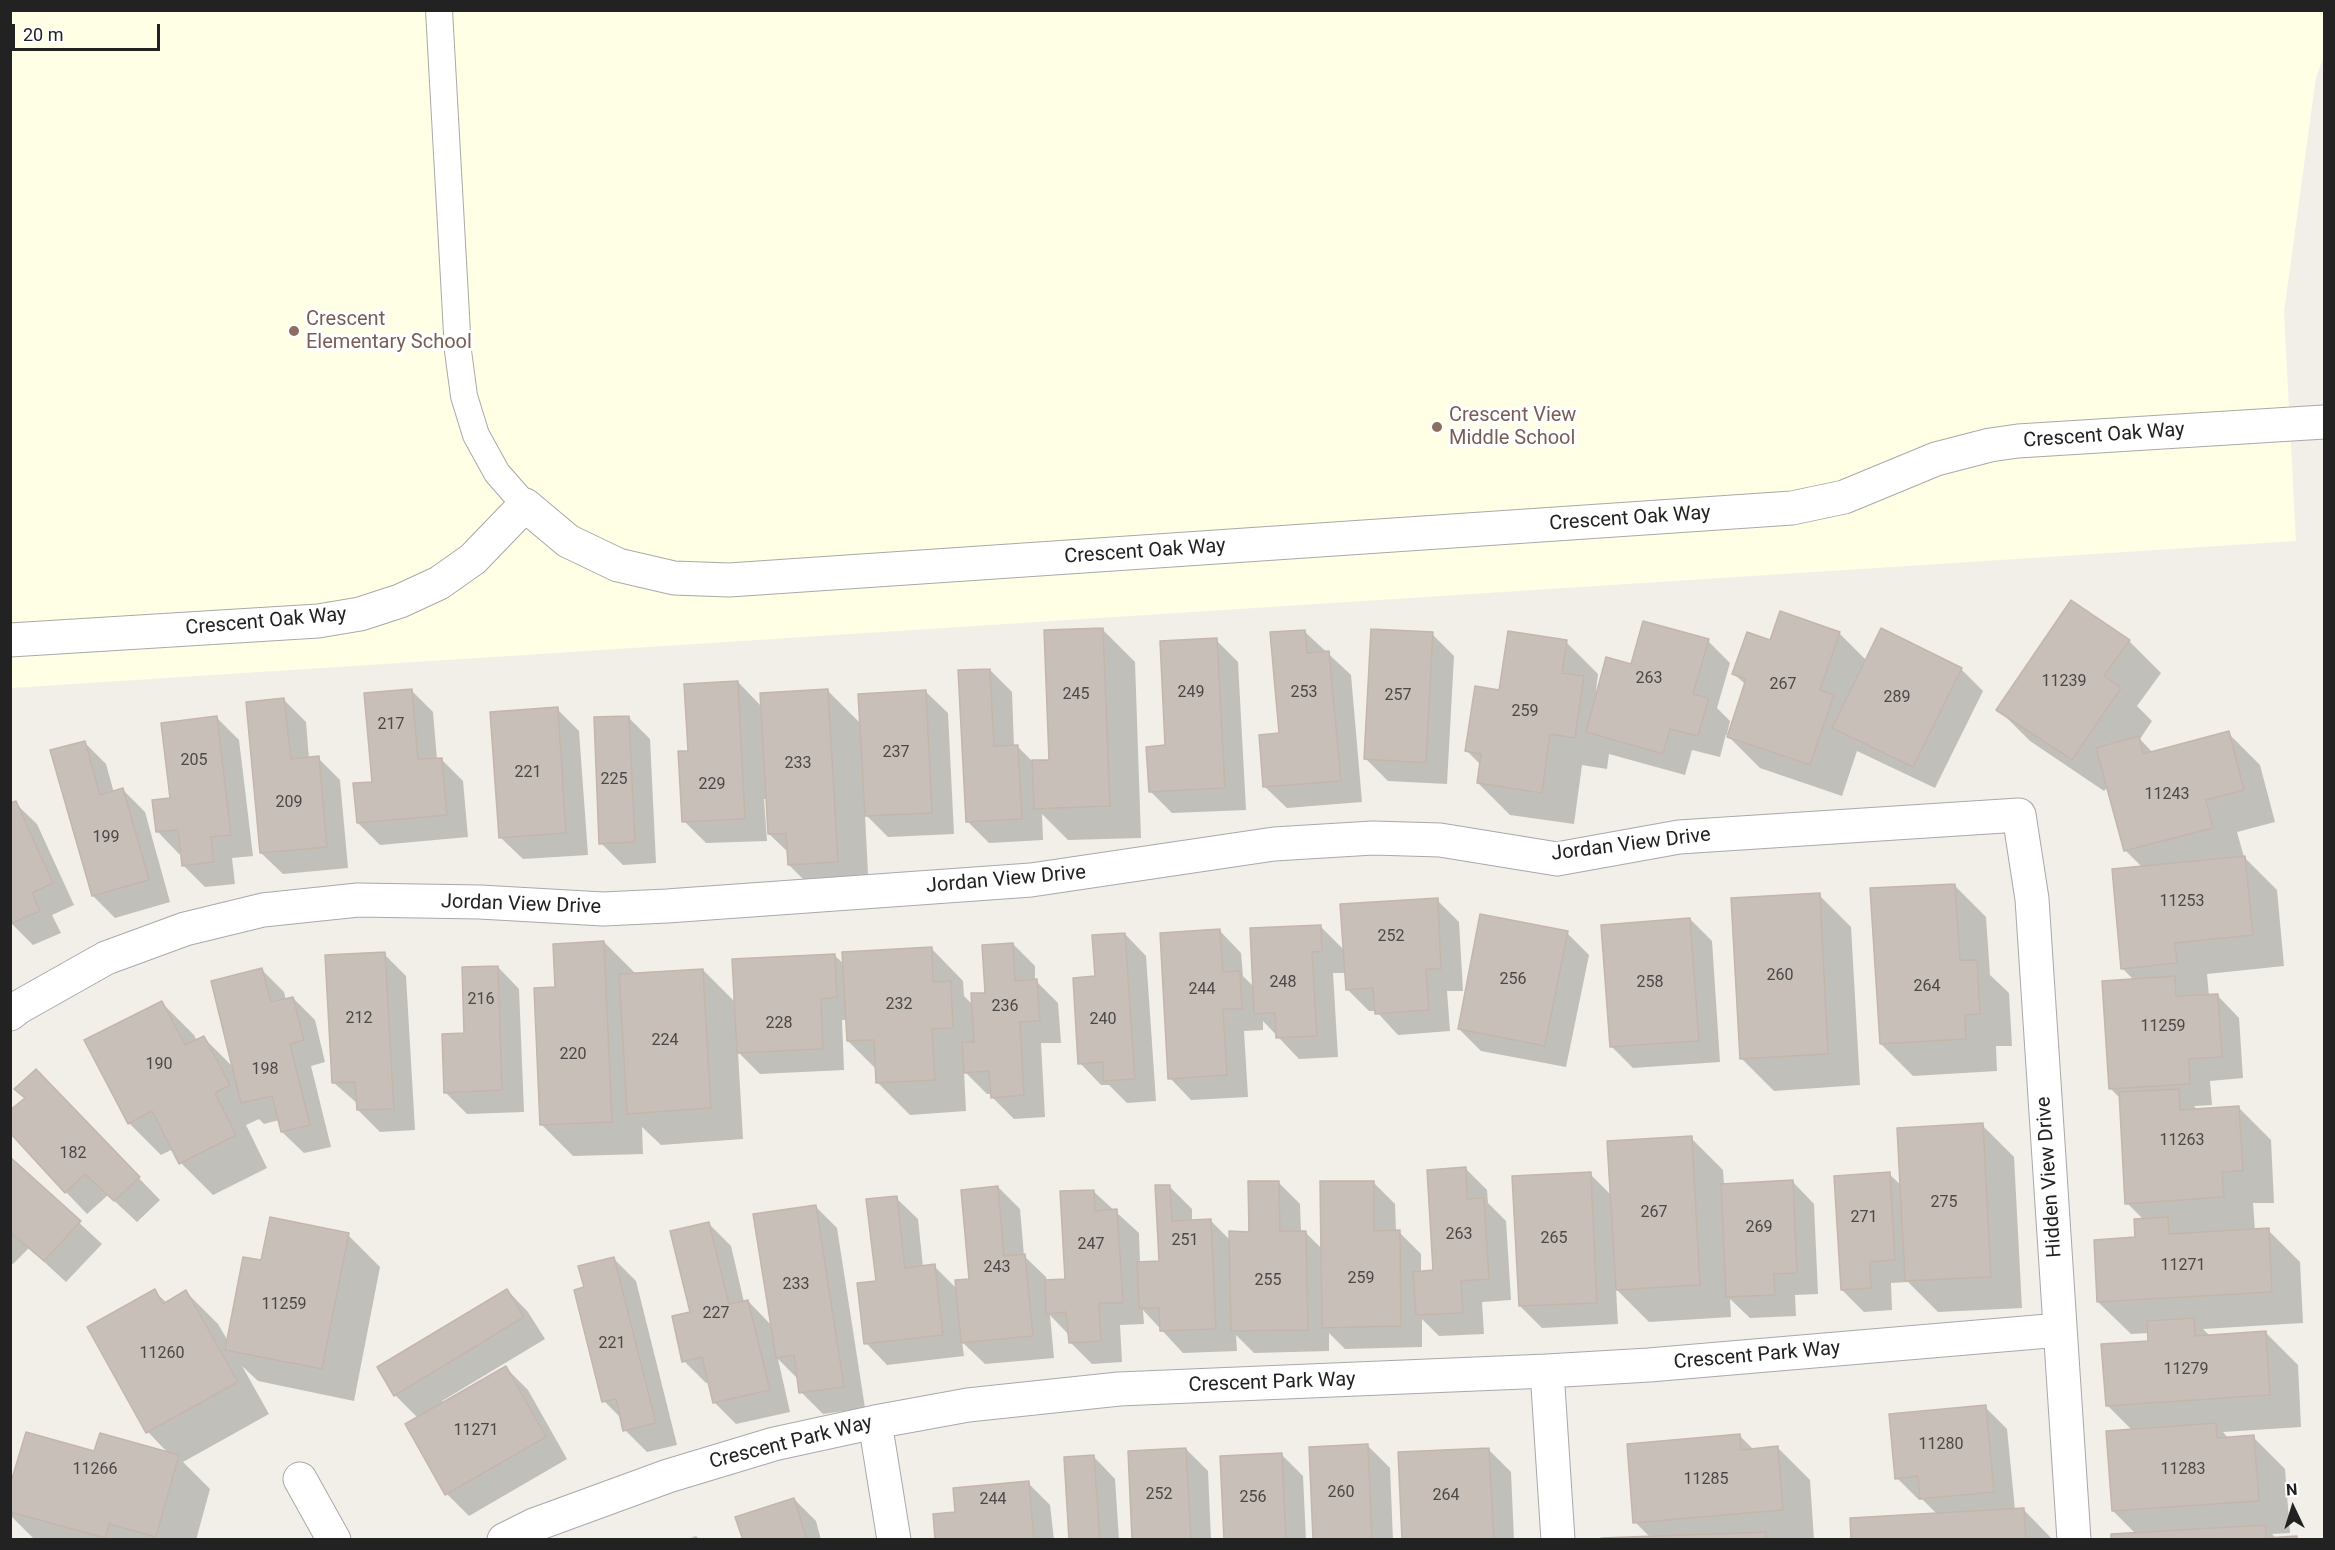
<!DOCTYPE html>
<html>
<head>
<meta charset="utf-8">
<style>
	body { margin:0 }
	#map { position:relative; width:2335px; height:1550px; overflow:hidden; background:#f2efe9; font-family:Roboto,sans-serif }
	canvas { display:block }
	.frame { position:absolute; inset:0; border:12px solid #222; pointer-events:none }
	.north { position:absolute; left:2263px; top:1478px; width:60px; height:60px; -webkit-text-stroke:4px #fff; paint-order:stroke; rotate:356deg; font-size:16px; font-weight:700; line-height:24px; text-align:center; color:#222 }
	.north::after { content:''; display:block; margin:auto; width:21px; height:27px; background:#222; clip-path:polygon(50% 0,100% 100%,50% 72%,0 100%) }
	.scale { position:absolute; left:12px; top:24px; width:148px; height:27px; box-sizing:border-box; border:3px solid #222; border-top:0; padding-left:8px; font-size:18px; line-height:21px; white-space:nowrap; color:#222; -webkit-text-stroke:4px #fff; paint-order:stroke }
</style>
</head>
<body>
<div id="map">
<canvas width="2335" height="1550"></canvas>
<div class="frame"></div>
<div class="north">N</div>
<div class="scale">20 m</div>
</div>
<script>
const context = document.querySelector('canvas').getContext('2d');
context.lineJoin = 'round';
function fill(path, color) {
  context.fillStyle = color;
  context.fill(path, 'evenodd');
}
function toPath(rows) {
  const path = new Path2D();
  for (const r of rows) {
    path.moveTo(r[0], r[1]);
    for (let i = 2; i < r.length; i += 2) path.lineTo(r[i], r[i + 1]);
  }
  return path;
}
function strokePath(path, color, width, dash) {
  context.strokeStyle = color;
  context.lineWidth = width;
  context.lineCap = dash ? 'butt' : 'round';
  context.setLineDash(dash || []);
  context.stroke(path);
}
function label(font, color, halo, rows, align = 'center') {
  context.font = font + ' Roboto,sans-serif';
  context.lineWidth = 6;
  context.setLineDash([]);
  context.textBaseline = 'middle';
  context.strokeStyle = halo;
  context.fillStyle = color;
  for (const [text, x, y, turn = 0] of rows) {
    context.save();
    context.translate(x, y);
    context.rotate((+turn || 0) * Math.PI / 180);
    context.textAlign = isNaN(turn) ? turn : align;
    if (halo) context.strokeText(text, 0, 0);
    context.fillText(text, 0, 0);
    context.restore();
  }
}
fill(toPath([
	[11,11,2324,11,2324,56,2316,77,2284,312,2296,541,11,688]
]), '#ffffe5');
fill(toPath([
	[1103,630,1135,662,1141,838,1068,840,1042,814,1043,840,989,843,967,821,990,670,1012,692,1014,747,1017,746,1033,762,1051,761],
	[1304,631,1351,675,1362,802,1287,808,1265,787,1281,735],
	[1839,633,1867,661,1961,669,1983,691,1935,788,1857,751,1842,796,1760,768,1726,734,1720,757,1692,750,1685,775,1609,754,1607,769,1582,765,1574,824,1510,815,1478,783,1481,765,1466,750,1500,691,1566,642,1598,674,1596,690,1598,692,1632,666,1708,641,1730,663,1717,708,1730,721,1727,734,1729,735,1746,685,1734,674,1771,642],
	[1432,634,1454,656,1447,784,1388,781,1366,759],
	[1216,640,1238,662,1246,810,1172,813,1150,791,1167,747],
	[2129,641,2161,673,2137,706,2152,721,2140,739,2153,753,2228,733,2260,765,2275,822,2237,832,2244,857,2277,890,2284,966,2207,974,2209,996,2218,996,2239,1018,2243,1078,2210,1081,2212,1105,2194,1106,2198,1111,2239,1108,2271,1140,2274,1203,2253,1203,2255,1231,2268,1230,2300,1262,2303,1323,2203,1329,2210,1336,2266,1333,2298,1365,2301,1427,2223,1432,2229,1439,2253,1437,2285,1469,2290,1533,2272,1534,2277,1539,2296,1537,2299,1540,2112,1540,2136,1534,2113,1511,2132,1430,2107,1405,2150,1342,2149,1333,2131,1334,2098,1302,2137,1238,2144,1220,2127,1203,2121,1099,2110,1088,2134,980,2122,968,2142,867,2125,850,2108,787,2104,791,2030,741,1998,709],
	[738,682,762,707,828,691,862,725,926,692,948,713,954,834,888,837,865,814,869,894,821,897,789,865,789,853,769,834,767,799,764,799,767,841,706,843,684,821,689,752],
	[411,690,433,712,437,760,441,759,463,781,468,837,380,845,358,823],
	[284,700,306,722,309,759,318,758,340,780,348,868,283,874,261,853],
	[557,709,579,731,588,855,523,859,501,838],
	[628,717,650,739,656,863,623,865,601,843],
	[217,718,239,740,253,856,232,858,235,884,205,887,183,865,182,853,179,854,158,832,171,800],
	[84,742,106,764,114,793,123,790,145,812,170,902,115,918,93,896],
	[15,803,37,824,74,905,52,915,61,933,33,945,10,922],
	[1954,885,1986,917,1990,975,2009,993,2012,1046,1996,1046,1997,1071,1913,1076,1881,1044],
	[1819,895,1851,927,1860,1085,1774,1091,1742,1059],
	[1437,900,1459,922,1463,991,1447,991,1450,1031,1398,1035,1376,1011,1369,1011,1347,989,1346,973,1333,973,1338,1057,1299,1059,1263,1021,1263,1030,1244,1031,1248,1097,1191,1100,1170,1078,1220,931,1241,953,1243,976,1254,987,1320,926,1345,951],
	[1690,919,1712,941,1720,1062,1633,1068,1611,1046],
	[1567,933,1589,955,1566,1067,1481,1051,1459,1029],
	[1125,934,1146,956,1156,1101,1127,1103,1109,1085,1101,1085,1080,1063,1096,977],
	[604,942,636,974,703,970,736,1003,834,955,845,965,931,948,963,981,964,996,973,1005,987,994,1013,944,1035,966,1035,980,1058,1003,1061,1043,1041,1043,1045,1117,1014,1119,992,1097,992,1094,987,1094,964,1071,966,1111,910,1115,878,1083,877,1070,848,1041,847,1020,842,1020,844,1070,760,1074,738,1052,743,1139,661,1145,642,1127,643,1154,573,1156,541,1124,557,989],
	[384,954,406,976,415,1130,380,1132,358,1110,358,1104,334,1083],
	[498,967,519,989,524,1112,467,1114,445,1092],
	[262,970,284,992,286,1000,293,998,315,1020,325,1062,311,1066,331,1147,304,1153,282,1132,279,1120,264,1124,259,1119,246,1125,267,1168,213,1195,181,1163,173,1149,161,1155,129,1123,162,1003,194,1035,197,1041,204,1038,233,1067],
	[57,1093,160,1200,137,1222,108,1195,87,1214,66,1192],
	[1982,1125,2014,1157,2022,1308,1938,1312,1908,1282,1891,1283,1892,1310,1864,1312,1842,1290,1889,1174,1902,1186],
	[1691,1138,1723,1170,1724,1185,1793,1182,1814,1204,1818,1294,1795,1295,1796,1316,1750,1318,1730,1299,1731,1317,1649,1322,1616,1289,1618,1324,1542,1328,1520,1306,1590,1174,1612,1196],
	[10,1159,102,1244,66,1282,29,1248,13,1264,10,1262],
	[1465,1168,1487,1190,1488,1203,1506,1221,1511,1300,1482,1302,1484,1334,1439,1336,1422,1319,1422,1347,1345,1349,1329,1333,1329,1351,1254,1353,1236,1335,1237,1351,1183,1353,1143,1310,1144,1324,1120,1325,1122,1362,1092,1364,1070,1342,1069,1335,1050,1315,1054,1358,985,1364,962,1342,964,1356,887,1365,866,1343,896,1198,918,1219,923,1267,934,1266,957,1289,971,1281,998,1187,1020,1209,1024,1256,1046,1277,1047,1281,1066,1280,1093,1191,1139,1233,1140,1263,1160,1263,1170,1187,1192,1209,1192,1221,1210,1220,1230,1240,1250,1233,1278,1182,1300,1204,1301,1233,1306,1233,1322,1249,1373,1182,1395,1204,1396,1232,1399,1232,1421,1254,1421,1272,1435,1272],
	[815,1206,837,1228,865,1408,823,1414,801,1392,799,1380,778,1359,790,1412,736,1424,714,1402,709,1382,706,1383,684,1361,709,1224,731,1246,744,1302,748,1301,772,1326],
	[348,1235,380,1267,354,1401,258,1381,242,1366,269,1414,183,1462,210,1489,196,1540,35,1540,10,1515,10,1491,95,1453,170,1455,148,1432,154,1291,167,1303,186,1292,218,1324,228,1341,262,1262],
	[614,1259,636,1281,677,1445,647,1452,625,1430,622,1419,604,1401,586,1288],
	[507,1290,528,1312,545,1339,442,1401,443,1404,506,1368,528,1390,567,1459,469,1516,447,1494,418,1418,395,1395],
	[1985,1407,2007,1429,2015,1510,2023,1509,2053,1540,1853,1540,1937,1514,1922,1499,1919,1500,1897,1478],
	[1740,1436,1754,1450,1778,1448,1810,1480,1814,1540,1603,1540,1651,1538,1635,1522],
	[1368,1446,1390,1468,1393,1540,1315,1540],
	[1186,1449,1208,1471,1211,1540,1134,1540],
	[1489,1450,1511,1472,1514,1540,1404,1540],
	[1281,1454,1303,1476,1306,1540,1225,1540],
	[1094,1457,1115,1479,1119,1540,1071,1540],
	[1028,1483,1050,1505,1054,1540,937,1540,957,1513],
	[794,1499,816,1521,821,1540,744,1540],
	[696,1536,700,1540,685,1540]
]), '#0003');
const building = toPath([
	[2071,600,2130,640,2104,676,2121,688,2072,760,1996,710,2071,600],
	[1780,611,1840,632,1820,690,1834,695,1810,765,1727,737,1746,679,1732,674,1747,632,1770,640,1780,611],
	[1643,621,1709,639,1693,694,1709,698,1698,736,1670,729,1663,754,1586,732,1606,657,1631,664,1643,621],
	[1103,628,1110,806,1034,809,1032,760,1049,760,1044,630,1103,628],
	[1881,628,1962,668,1913,767,1832,728,1881,628],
	[1371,629,1433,632,1426,763,1364,759,1371,629],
	[1305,630,1307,653,1329,651,1341,781,1263,787,1259,735,1279,733,1270,632,1305,630],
	[1508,631,1567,640,1562,673,1584,676,1575,738,1550,734,1542,793,1477,783,1481,754,1465,751,1475,686,1499,690,1508,631],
	[1217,638,1225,788,1149,792,1146,747,1165,745,1160,641,1217,638],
	[990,669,994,746,1018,745,1022,819,966,822,958,670,990,669],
	[738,681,745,819,682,822,678,751,688,751,684,684,738,681],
	[412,689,418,759,442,758,447,815,357,823,353,783,372,782,364,693,412,689],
	[828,689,838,862,788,865,786,834,768,834,760,693,828,689],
	[926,690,932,813,865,816,858,694,926,690],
	[284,698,291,759,319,756,327,847,260,853,246,702,284,698],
	[558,707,566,833,499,838,490,712,558,707],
	[217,716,231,835,211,837,214,862,182,866,178,830,156,832,152,800,170,798,161,723,217,716],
	[629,716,635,842,599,844,594,717,629,716],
	[2229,731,2244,790,2206,800,2213,828,2124,851,2096,748,2139,736,2143,754,2229,731],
	[85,741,100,795,123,788,149,880,92,896,50,750,85,741],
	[16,801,53,883,32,893,40,911,10,924,10,803,16,801],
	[2245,856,2253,935,2175,943,2177,963,2121,969,2112,869,2245,856],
	[1955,884,1960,960,1977,960,1980,1014,1965,1015,1966,1039,1880,1044,1870,888,1955,884],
	[1820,893,1828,1054,1740,1059,1731,898,1820,893],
	[1438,898,1441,969,1426,969,1429,1010,1375,1014,1373,988,1346,990,1340,904,1438,898],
	[1480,914,1568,931,1545,1046,1458,1029,1480,914],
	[1690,918,1699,1041,1610,1047,1601,925,1690,918],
	[1321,925,1322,952,1312,952,1317,1036,1276,1038,1275,1013,1254,1014,1250,928,1321,925],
	[1220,929,1223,972,1240,971,1242,1009,1223,1009,1227,1075,1168,1079,1160,933,1220,929],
	[1125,933,1135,1079,1103,1081,1103,1062,1078,1064,1073,978,1095,976,1092,935,1125,933],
	[604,941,612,1122,540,1125,534,988,555,987,553,944,604,941],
	[1013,943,1015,981,1037,979,1040,1021,1020,1022,1024,1095,991,1098,989,1071,964,1073,962,1042,974,1042,971,993,985,993,982,945,1013,943],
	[932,947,933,982,951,981,953,1028,932,1029,935,1080,876,1083,874,1040,847,1041,842,952,932,947],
	[385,952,394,1109,357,1110,355,1082,332,1083,325,955,385,952],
	[835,954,837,997,821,999,823,1049,737,1053,732,959,835,954],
	[498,966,502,1090,444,1093,442,1034,464,1033,462,967,498,966],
	[262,968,271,1002,293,997,304,1040,290,1044,310,1125,281,1132,272,1096,241,1103,211,981,262,968],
	[703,969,711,1108,627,1114,619,974,703,969],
	[2175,976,2176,996,2218,994,2222,1057,2189,1059,2190,1084,2109,1089,2102,981,2175,976],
	[162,1001,185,1045,204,1036,230,1085,215,1093,236,1135,179,1164,152,1111,128,1124,84,1040,162,1001],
	[36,1069,140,1177,114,1201,85,1174,65,1193,10,1133,10,1110,25,1098,14,1089,36,1069],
	[2179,1089,2180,1110,2239,1106,2243,1171,2222,1172,2224,1197,2125,1204,2119,1092,2179,1089],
	[1983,1123,1991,1277,1905,1281,1897,1128,1983,1123],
	[1692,1136,1700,1285,1616,1290,1607,1141,1692,1136],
	[10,1157,81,1221,44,1261,10,1232,10,1157],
	[1466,1167,1467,1199,1484,1198,1489,1279,1461,1281,1463,1313,1416,1315,1413,1272,1433,1270,1427,1170,1466,1167],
	[1591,1172,1597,1303,1519,1306,1512,1176,1591,1172],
	[1890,1172,1895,1260,1870,1262,1871,1288,1841,1290,1834,1176,1890,1172],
	[1793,1180,1797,1273,1774,1274,1775,1295,1726,1297,1721,1184,1793,1180],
	[1248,1181,1279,1181,1280,1231,1306,1231,1308,1330,1231,1331,1229,1231,1249,1232,1248,1181],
	[1320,1181,1374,1181,1374,1231,1400,1230,1401,1326,1322,1328,1320,1181],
	[1155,1185,1170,1185,1172,1221,1211,1219,1216,1329,1160,1331,1159,1308,1139,1308,1137,1262,1159,1261,1155,1185],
	[998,1186,1004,1256,1025,1254,1033,1336,961,1343,955,1280,969,1279,961,1190,998,1186],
	[1094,1190,1095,1211,1117,1209,1123,1303,1099,1303,1101,1341,1069,1343,1066,1312,1046,1314,1045,1280,1065,1279,1060,1191,1094,1190],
	[897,1196,905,1268,935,1264,943,1335,864,1344,857,1283,876,1281,866,1199,897,1196],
	[816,1205,844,1387,799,1393,794,1355,776,1358,753,1214,816,1205],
	[270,1217,349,1233,322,1369,225,1350,243,1257,261,1260,270,1217],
	[2168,1217,2169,1234,2269,1228,2272,1292,2097,1302,2094,1240,2135,1237,2134,1219,2168,1217],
	[709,1222,729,1304,748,1300,770,1390,713,1403,702,1357,682,1362,672,1316,690,1312,670,1231,709,1222],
	[614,1257,656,1423,623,1431,616,1399,602,1402,574,1290,584,1287,578,1266,614,1257],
	[155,1289,163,1304,186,1290,238,1382,146,1433,87,1327,155,1289],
	[507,1289,524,1317,394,1396,377,1367,507,1289],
	[2194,1318,2195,1336,2266,1331,2270,1395,2106,1406,2101,1344,2148,1341,2147,1321,2194,1318],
	[506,1366,546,1437,445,1495,405,1424,506,1366],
	[1986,1405,1994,1492,1920,1499,1918,1476,1895,1479,1889,1414,1986,1405],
	[2216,1423,2217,1438,2254,1435,2259,1501,2112,1511,2106,1431,2216,1423],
	[26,1432,94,1451,100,1433,179,1455,156,1537,109,1524,105,1538,10,1512,10,1485,26,1432],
	[1740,1434,1741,1450,1778,1446,1783,1510,1633,1523,1627,1444,1740,1434],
	[1368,1444,1372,1540,1313,1540,1309,1447,1368,1444],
	[1186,1448,1191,1540,1132,1540,1128,1451,1186,1448],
	[1489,1448,1494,1540,1402,1540,1398,1452,1489,1448],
	[1282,1453,1286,1540,1224,1540,1220,1456,1282,1453],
	[1094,1455,1100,1540,1069,1540,1064,1457,1094,1455],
	[1029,1481,1034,1540,935,1540,933,1514,955,1512,953,1488,1029,1481],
	[794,1498,807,1540,743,1540,735,1517,794,1498],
	[2024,1508,2026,1540,1851,1540,1850,1518,2024,1508],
	[2266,1525,2266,1538,2297,1536,2297,1540,2111,1540,2111,1534,2266,1525],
	[1766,1532,1766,1540,1601,1540,1601,1538,1766,1532]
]);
fill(building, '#c7bfb8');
strokePath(building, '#c4b6ab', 1.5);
const service = toPath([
	[439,10,458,351,464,396,476,435,497,473,525,505]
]);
const minor = toPath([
	[10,640,318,621,360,614,400,601,439,583,473,559,525,505,568,541,618,565,674,578,729,580,1792,508,1844,497,1936,459,1990,445,2018,441,2324,422],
	[10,1014,19,1007,106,958,185,929,263,910,358,900,480,902,603,909,667,906,1031,880,1274,844,1373,838,1440,840,1557,859,1679,837,2019,815,2032,899,2074,1540],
	[1547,1371,1558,1540],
	[875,1422,894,1540],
	[300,1479,334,1540],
	[504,1540,534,1525,668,1476,774,1444,875,1422,968,1405,1119,1389,1547,1371,1649,1365,2060,1330]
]);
strokePath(service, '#a9a9a9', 28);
strokePath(minor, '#a9a9a9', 35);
strokePath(service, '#fff', 26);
strokePath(minor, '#fff', 33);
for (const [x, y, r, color] of [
	[294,331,6,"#8d6e63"],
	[1437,427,6,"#8d6e63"]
]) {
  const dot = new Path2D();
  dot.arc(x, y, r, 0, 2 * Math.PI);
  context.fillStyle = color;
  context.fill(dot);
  strokePath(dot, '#fff', 2);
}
label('16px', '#4b4948', null, [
	["263",1649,679],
	["11239",2064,682],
	["267",1783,685],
	["249",1191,693],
	["253",1304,693],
	["245",1076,695],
	["257",1398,696],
	["289",1897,698],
	["259",1525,712],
	["217",391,725],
	["237",896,753],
	["205",194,761],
	["233",798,764],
	["221",528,773],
	["225",614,780],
	["229",712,785],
	["11243",2167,795],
	["209",289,803],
	["199",106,838],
	["11253",2182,902],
	["252",1391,937],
	["260",1780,976],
	["256",1513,980],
	["248",1283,983],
	["258",1650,983],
	["264",1927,987],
	["244",1202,990],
	["216",481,1000],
	["232",899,1005],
	["236",1005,1007],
	["212",359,1019],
	["240",1103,1020],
	["228",779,1024],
	["11259",2163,1027],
	["224",665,1041],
	["220",573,1055],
	["190",159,1065],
	["198",265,1070],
	["11263",2182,1141],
	["182",73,1154],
	["275",1944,1203],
	["267",1654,1213],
	["271",1864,1218],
	["269",1759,1228],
	["263",1459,1235],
	["265",1554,1239],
	["251",1185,1241],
	["247",1091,1245],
	["11271",2183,1266],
	["243",997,1268],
	["259",1361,1279],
	["255",1268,1281],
	["233",796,1285],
	["11259",284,1305],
	["227",716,1314],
	["221",612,1344],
	["11260",162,1354],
	["11279",2186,1370],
	["11271",476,1431],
	["11280",1941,1445],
	["11266",95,1470],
	["11283",2183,1470],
	["11285",1706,1480],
	["260",1341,1493],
	["252",1159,1495],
	["264",1446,1496],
	["256",1253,1498],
	["244",993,1500]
]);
label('20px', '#785e54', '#fff', [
	["Crescent",306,320],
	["Elementary School",306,343],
	["Crescent View",1449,416],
	["Middle School",1449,439]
], 'left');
label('20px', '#222', '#fff', [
	["Crescent Oak Way",2104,436,-4],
	["Crescent Oak Way",1630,519,-4],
	["Crescent Oak Way",1145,552,-4],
	["Crescent Oak Way",266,622,-5],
	["Jordan View Drive",1631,845,-7],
	["Jordan View Drive",1006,880,-5],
	["Jordan View Drive",521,905,2],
	["Hidden View Drive",2050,1177,-94],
	["Crescent Park Way",1757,1356,-5],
	["Crescent Park Way",1272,1383,-2],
	["Crescent Park Way",791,1443,-14]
]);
</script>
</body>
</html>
